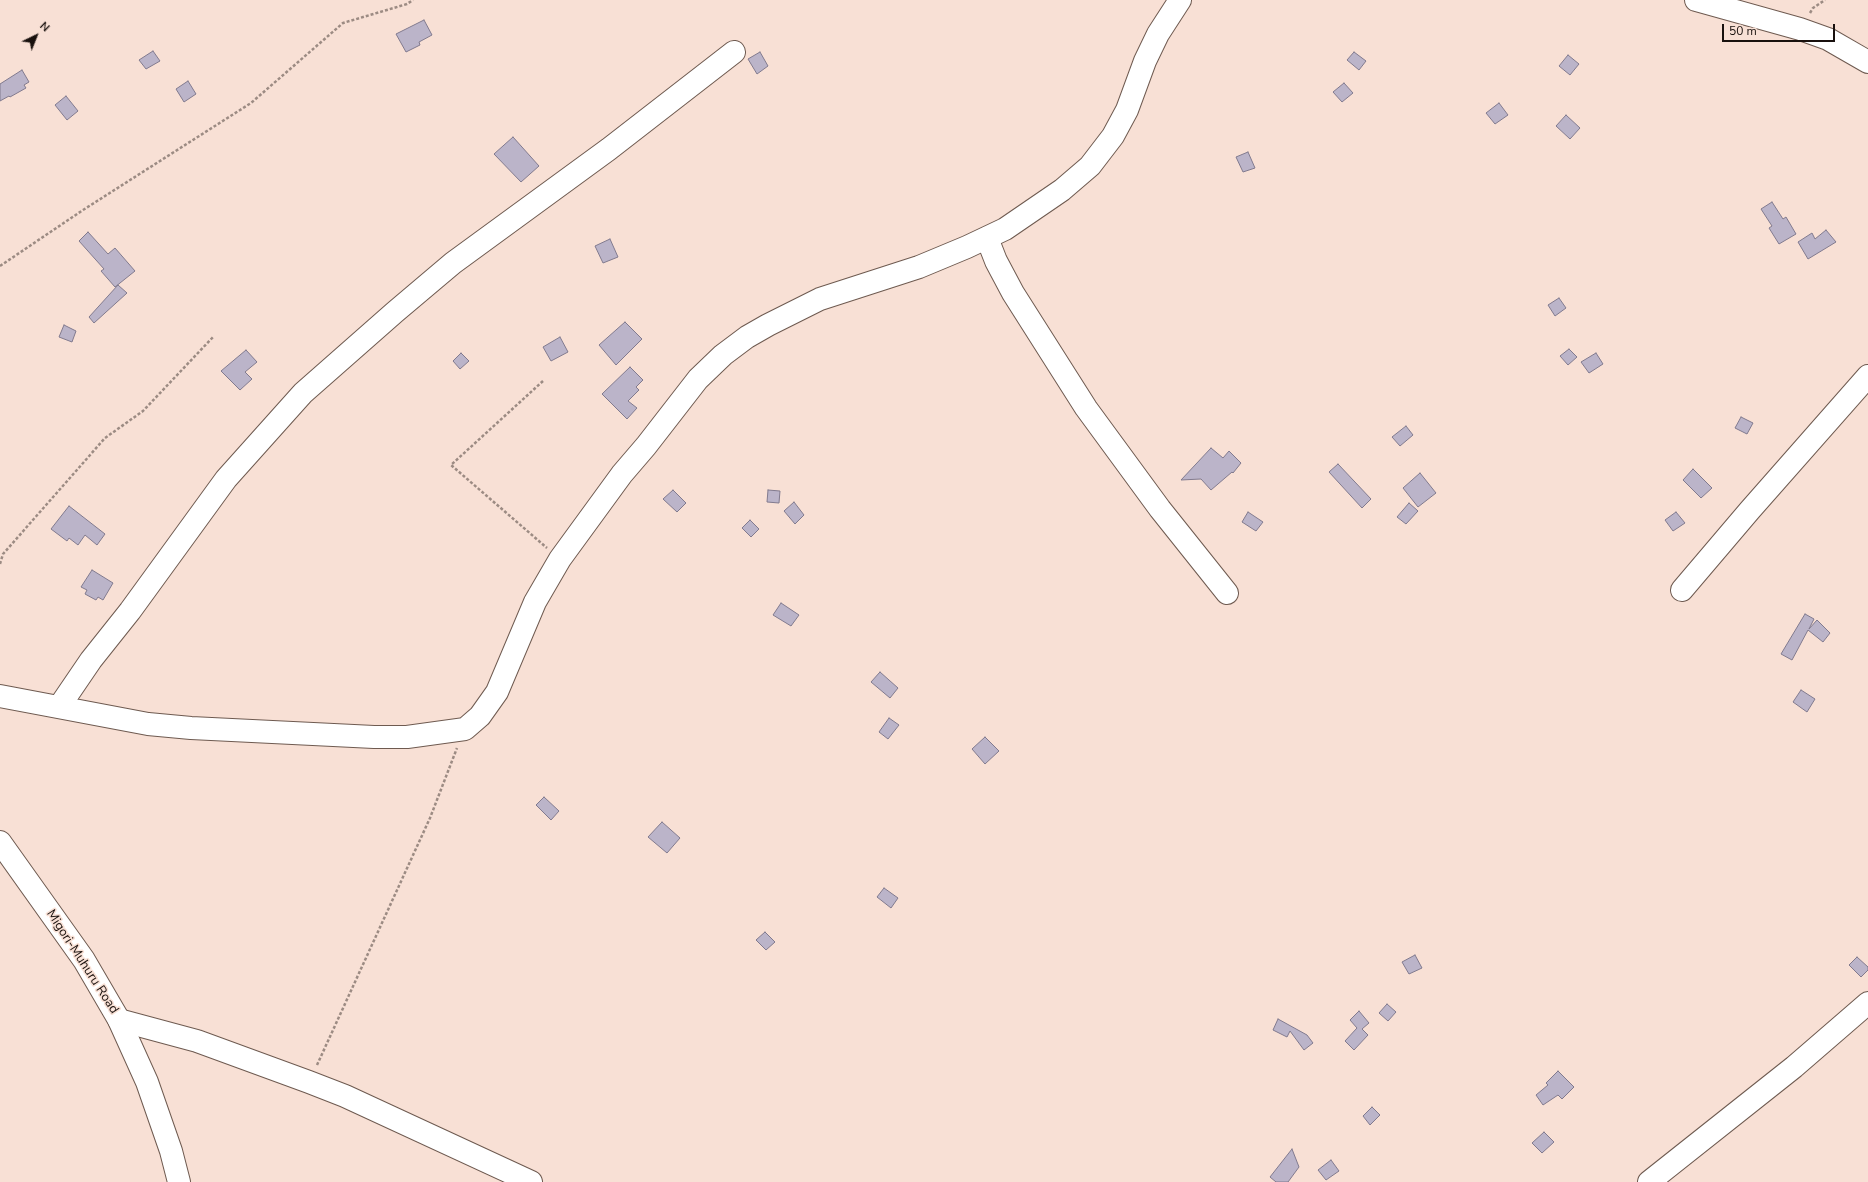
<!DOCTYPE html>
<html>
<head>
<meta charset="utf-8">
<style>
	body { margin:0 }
	#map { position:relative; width:1868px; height:1182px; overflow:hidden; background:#f8e0d5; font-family:"Nunito Sans",sans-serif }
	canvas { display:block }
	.north { position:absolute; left:16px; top:16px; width:40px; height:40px; -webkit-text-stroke:3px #f8e0d5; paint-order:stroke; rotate:43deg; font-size:11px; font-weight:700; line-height:16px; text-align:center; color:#19110e }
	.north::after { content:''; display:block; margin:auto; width:14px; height:18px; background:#19110e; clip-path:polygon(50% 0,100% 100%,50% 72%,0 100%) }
	.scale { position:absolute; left:1722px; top:24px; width:113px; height:18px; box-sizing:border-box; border:2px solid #19110e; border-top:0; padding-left:5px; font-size:12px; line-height:14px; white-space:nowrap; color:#19110e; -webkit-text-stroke:3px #f8e0d5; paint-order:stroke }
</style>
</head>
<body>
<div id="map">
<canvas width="1868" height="1182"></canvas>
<div class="north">N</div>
<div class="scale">50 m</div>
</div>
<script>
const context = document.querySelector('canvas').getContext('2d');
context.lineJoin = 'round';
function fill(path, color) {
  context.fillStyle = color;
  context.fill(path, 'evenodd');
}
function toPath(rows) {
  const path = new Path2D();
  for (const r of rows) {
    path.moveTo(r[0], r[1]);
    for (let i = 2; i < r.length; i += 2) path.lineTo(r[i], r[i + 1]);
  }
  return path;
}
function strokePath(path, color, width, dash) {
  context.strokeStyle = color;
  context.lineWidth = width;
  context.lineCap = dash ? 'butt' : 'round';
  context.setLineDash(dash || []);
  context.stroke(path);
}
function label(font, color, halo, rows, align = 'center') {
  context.font = font + ' "Nunito Sans",sans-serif';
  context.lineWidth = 3;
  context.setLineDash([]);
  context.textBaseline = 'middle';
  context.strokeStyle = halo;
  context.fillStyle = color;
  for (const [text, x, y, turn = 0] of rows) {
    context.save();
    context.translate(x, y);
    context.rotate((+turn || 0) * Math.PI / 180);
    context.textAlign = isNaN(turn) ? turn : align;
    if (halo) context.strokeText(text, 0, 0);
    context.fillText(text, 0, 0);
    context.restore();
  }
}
const building = toPath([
	[424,20,432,35,419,42,420,45,406,52,396,34,424,20],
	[153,51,160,61,146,69,139,60,153,51],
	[760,52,768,66,757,74,748,59,760,52],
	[1354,52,1366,61,1359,70,1347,60,1354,52],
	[1568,55,1579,64,1570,75,1559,66,1568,55],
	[22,70,29,82,24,85,26,88,10,97,9,96,0,101,0,84,22,70],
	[188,81,196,94,184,102,176,89,188,81],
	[1344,83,1353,93,1342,102,1333,92,1344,83],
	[66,96,78,111,67,120,55,105,66,96],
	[1499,103,1508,115,1495,124,1486,113,1499,103],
	[1566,115,1580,128,1570,139,1556,126,1566,115],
	[513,137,539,166,521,182,494,154,513,137],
	[1248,152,1255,168,1243,172,1236,157,1248,152],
	[1772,202,1783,219,1786,217,1796,234,1779,244,1769,228,1772,226,1761,209,1772,202],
	[1826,230,1836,242,1808,259,1798,242,1812,233,1815,239,1826,230],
	[88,232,108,254,115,248,135,271,115,287,101,271,104,269,79,241,88,232],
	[610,239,618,257,603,263,595,246,610,239],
	[118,285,127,293,94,323,89,317,118,285],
	[1559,298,1566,308,1555,316,1548,305,1559,298],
	[625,322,642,339,616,365,599,345,625,322],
	[64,325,76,331,72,342,59,337,64,325],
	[560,337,568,352,551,361,543,347,560,337],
	[1569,349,1577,357,1568,365,1560,356,1569,349],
	[246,350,257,362,245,372,252,379,240,390,221,371,246,350],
	[461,353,469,361,460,369,453,361,461,353],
	[1596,353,1603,364,1589,373,1581,362,1596,353],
	[630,367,643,380,636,387,639,390,628,401,637,408,627,419,602,394,630,367],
	[1741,417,1753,423,1747,434,1735,428,1741,417],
	[1406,426,1413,435,1400,446,1392,437,1406,426],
	[1211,448,1223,458,1229,451,1241,463,1233,473,1232,472,1211,490,1201,479,1181,480,1211,448],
	[1338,464,1371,499,1362,508,1329,472,1338,464],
	[1693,469,1712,488,1701,498,1683,480,1693,469],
	[1420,473,1436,493,1418,507,1403,488,1420,473],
	[673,490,686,503,677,512,663,499,673,490],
	[768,490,780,491,779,503,767,502,768,490],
	[794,502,804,515,795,524,784,511,794,502],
	[1409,503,1418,511,1406,524,1397,517,1409,503],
	[69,506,105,534,97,545,85,535,78,545,69,538,67,541,51,529,69,506],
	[1248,512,1263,522,1256,531,1242,522,1248,512],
	[1676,512,1685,523,1673,531,1665,520,1676,512],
	[750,520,759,529,751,537,742,528,750,520],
	[92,570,113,583,103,600,98,597,96,600,85,594,87,590,81,587,92,570],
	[781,603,799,615,791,626,773,615,781,603],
	[1805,614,1814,619,1809,629,1817,620,1830,633,1823,642,1808,630,1792,660,1781,654,1805,614],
	[880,672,898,688,890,698,871,682,880,672],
	[1801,690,1815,699,1807,712,1793,702,1801,690],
	[889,718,899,725,888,739,879,732,889,718],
	[985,737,999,751,985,764,972,749,985,737],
	[544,797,559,811,551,820,536,805,544,797],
	[662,822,680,838,667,853,648,837,662,822],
	[884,888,898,898,891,908,877,897,884,888],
	[765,932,775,942,766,950,756,940,765,932],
	[1415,955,1422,968,1409,974,1402,962,1415,955],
	[1857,957,1868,967,1868,970,1861,977,1849,965,1857,957],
	[1387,1004,1396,1012,1388,1021,1379,1013,1387,1004],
	[1359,1011,1369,1023,1362,1029,1368,1035,1354,1050,1345,1041,1357,1028,1350,1020,1359,1011],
	[1278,1019,1307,1035,1313,1043,1304,1050,1290,1031,1287,1037,1273,1030,1278,1019],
	[1558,1071,1574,1087,1562,1099,1558,1095,1543,1105,1536,1095,1548,1085,1546,1083,1558,1071],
	[1372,1107,1380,1115,1370,1125,1363,1116,1372,1107],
	[1544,1132,1554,1142,1542,1153,1532,1143,1544,1132],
	[1292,1149,1299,1167,1288,1182,1276,1182,1270,1177,1292,1149],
	[1331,1160,1339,1171,1326,1180,1318,1170,1331,1160]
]);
fill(building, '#bbb4c9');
strokePath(building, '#817a8e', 1);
const minor = toPath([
	[1696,0,1800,29,1828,39,1868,62],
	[987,238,996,261,1013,293,1086,408,1160,509,1227,593],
	[1682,590,1750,510,1868,376],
	[0,696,148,724,191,728,374,737,407,737,465,729,480,716,497,692,535,602,560,559,622,474,646,446,698,379,723,355,747,337,768,325,820,299,919,267,967,247,1005,229,1062,190,1090,166,1113,136,1127,110,1145,61,1158,34,1180,0],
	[59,707,91,660,130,611,226,479,303,393,395,312,453,263,609,149,734,52],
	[119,1020,197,1041,309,1082,345,1096,531,1182],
	[1649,1182,1794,1067,1868,1003]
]);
const highway = toPath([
	[0,842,84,960,119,1020,147,1082,171,1151,179,1182]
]);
strokePath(minor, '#6e5a50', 24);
strokePath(highway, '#6e5a50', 24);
strokePath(toPath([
	[1810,13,1813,8,1825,0],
	[0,266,83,210,251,103,343,23,407,4,413,0],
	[543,381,451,465,547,548],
	[0,564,3,554,105,438,143,411,214,336],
	[317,1065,430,818,457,748]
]), '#9c8b83', 2.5, [3, 2]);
strokePath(minor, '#fff', 22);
strokePath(highway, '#fff', 22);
label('13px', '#19110e', '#f8e0d5', [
	["Migori-Muhuru Road",82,962,57]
]);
</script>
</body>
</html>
